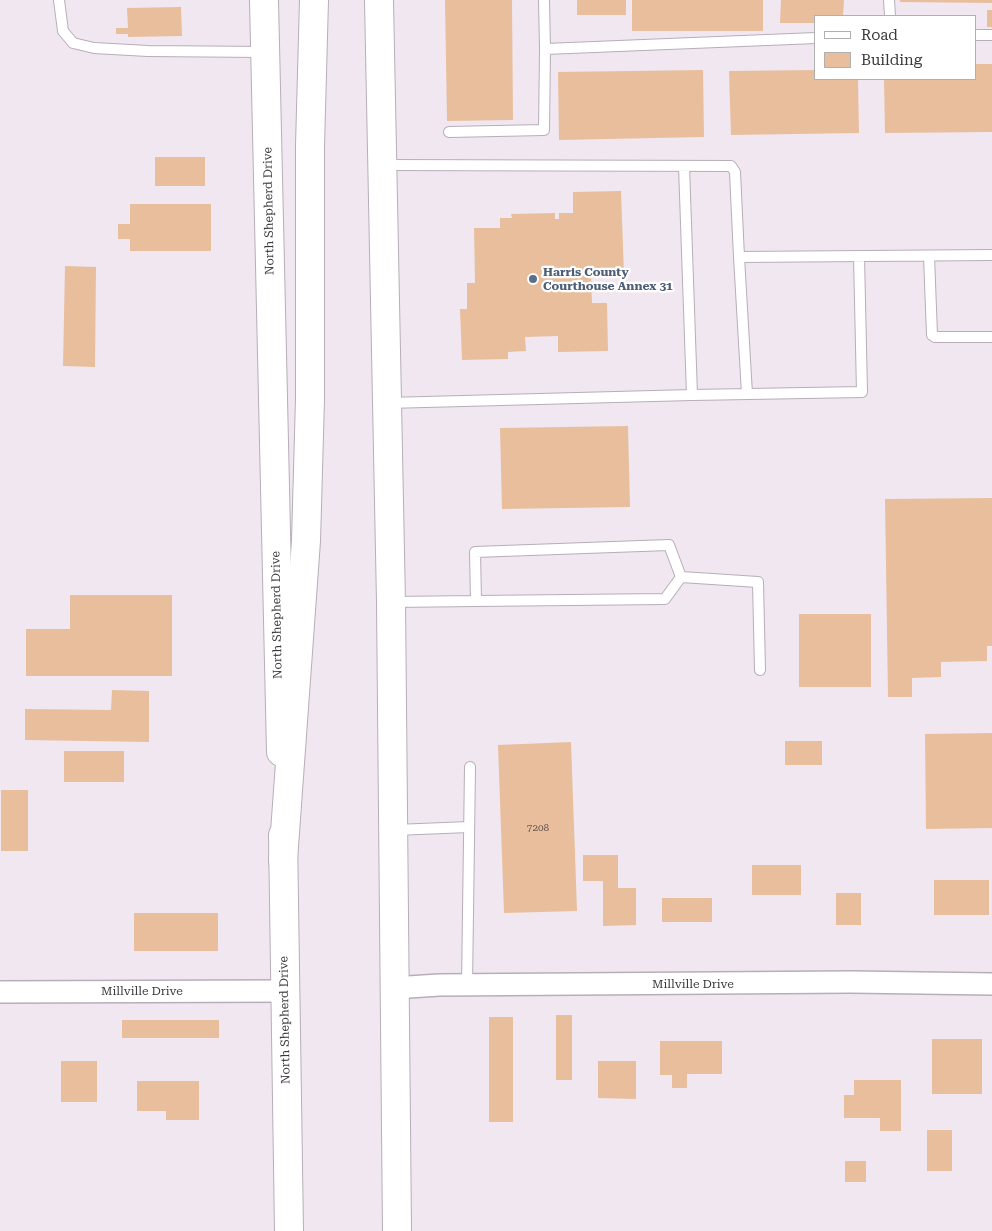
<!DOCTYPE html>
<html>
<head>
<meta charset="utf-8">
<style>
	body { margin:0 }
	#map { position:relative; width:992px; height:1231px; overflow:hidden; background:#f0e7f1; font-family:"Roboto Serif",serif }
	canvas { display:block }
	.legend { position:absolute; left:814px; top:15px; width:162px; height:65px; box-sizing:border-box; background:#fff; border:1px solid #b1b0b1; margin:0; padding:6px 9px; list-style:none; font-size:15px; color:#3c393d }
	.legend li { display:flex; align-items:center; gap:10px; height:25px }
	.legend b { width:25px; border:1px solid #b1b0b1 }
</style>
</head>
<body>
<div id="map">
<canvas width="992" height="1231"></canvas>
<ul class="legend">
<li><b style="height:6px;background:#fff"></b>Road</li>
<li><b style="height:14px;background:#e9be9c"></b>Building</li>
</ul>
</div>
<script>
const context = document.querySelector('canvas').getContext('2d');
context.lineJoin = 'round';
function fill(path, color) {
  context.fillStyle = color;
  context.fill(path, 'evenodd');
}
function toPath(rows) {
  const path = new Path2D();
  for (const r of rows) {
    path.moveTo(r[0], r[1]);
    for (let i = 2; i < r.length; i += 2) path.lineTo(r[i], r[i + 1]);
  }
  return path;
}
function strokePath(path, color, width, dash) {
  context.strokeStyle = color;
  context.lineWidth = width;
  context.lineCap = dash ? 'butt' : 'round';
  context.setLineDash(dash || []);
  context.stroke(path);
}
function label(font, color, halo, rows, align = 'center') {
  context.font = font + ' "Roboto Serif",serif';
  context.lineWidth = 4.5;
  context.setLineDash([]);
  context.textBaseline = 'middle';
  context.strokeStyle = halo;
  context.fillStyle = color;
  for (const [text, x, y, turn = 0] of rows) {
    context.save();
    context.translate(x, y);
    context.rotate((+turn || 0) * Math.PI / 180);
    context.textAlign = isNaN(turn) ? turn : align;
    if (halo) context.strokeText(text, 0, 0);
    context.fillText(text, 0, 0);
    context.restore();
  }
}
fill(toPath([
	[445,0,512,0,513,120,447,121],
	[577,0,626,0,626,15,577,15],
	[632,0,763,0,763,31,632,31],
	[781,0,844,0,843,16,816,16,816,23,780,23],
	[900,0,992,0,992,3,900,2],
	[181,7,182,36,128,37,128,34,116,34,116,28,128,28,127,8],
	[987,10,992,10,992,27,987,27],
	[976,64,992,64,992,132,885,133,884,79,976,79],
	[703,70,704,137,559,140,558,72],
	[816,70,816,79,858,79,859,133,731,135,729,71],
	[155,157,205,157,205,186,155,186],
	[621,191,624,275,591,275,592,303,607,303,608,351,558,352,558,336,525,337,526,351,508,352,508,359,462,360,460,309,467,309,467,283,475,283,474,228,500,228,500,218,512,218,511,214,555,213,555,219,559,219,559,213,573,213,573,192],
	[130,204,211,204,211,251,130,251,130,239,118,239,118,224,130,224],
	[65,266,96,267,95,367,63,366],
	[628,426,630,507,502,509,500,428],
	[992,498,992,646,987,646,987,661,941,662,941,677,912,678,912,697,888,697,885,499],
	[70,595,172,595,172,676,26,676,26,629,70,629],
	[799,614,871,614,871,687,799,687],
	[112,690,149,691,149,742,25,740,25,709,111,710],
	[992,733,992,828,926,829,925,734],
	[785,741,822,741,822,765,785,765],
	[571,742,577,911,504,913,498,745],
	[64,751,124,751,124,782,64,782],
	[1,790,28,790,28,851,1,851],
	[583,855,618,855,618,888,636,888,636,925,603,926,603,881,583,881],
	[752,865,801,865,801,895,752,895],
	[934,880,989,880,989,915,934,915],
	[836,893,861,893,861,925,836,925],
	[662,898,712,898,712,922,662,922],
	[134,913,218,913,218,951,134,951],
	[556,1015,572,1015,572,1080,556,1080],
	[489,1017,513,1017,513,1122,489,1122],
	[122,1020,219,1020,219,1038,122,1038],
	[932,1039,982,1039,982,1094,932,1094],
	[660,1041,722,1041,722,1074,687,1074,687,1088,672,1088,672,1075,660,1075],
	[61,1061,97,1061,97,1102,61,1102],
	[598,1061,636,1061,636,1099,598,1098],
	[854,1080,901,1080,901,1131,880,1131,880,1118,844,1118,844,1095,854,1095],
	[137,1081,199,1081,199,1120,166,1120,166,1111,137,1111],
	[927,1130,952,1130,952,1171,927,1171],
	[845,1161,866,1161,866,1182,845,1182]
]), '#e9be9c');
const service = toPath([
	[59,0,63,31,73,43,94,48,148,51,264,52],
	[544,0,545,49,816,38],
	[889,0,890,16],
	[976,35,992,35],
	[449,132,544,130,545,49],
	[383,165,731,166,735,172,739,257,992,255],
	[929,256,932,335,935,337,992,337],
	[739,257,747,394],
	[692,395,862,392,859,256],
	[387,403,692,395,684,166],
	[681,577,758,582,760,670],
	[392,602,476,601,665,599,681,577,669,545,475,552,476,601],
	[395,830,469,827],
	[467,985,470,767]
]);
const minor = toPath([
	[393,988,439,985,851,982,992,984],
	[0,992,284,991]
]);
const primary = toPath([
	[264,0,281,752],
	[379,0,391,602,397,1231],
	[283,835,289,1231]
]);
const motorway = toPath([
	[283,860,306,541,310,399,310,146,314,0]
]);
strokePath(service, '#b7aeb8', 12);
strokePath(minor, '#b7aeb8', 24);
strokePath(primary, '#b7aeb8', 30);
strokePath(motorway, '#b7aeb8', 30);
strokePath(service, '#fff', 10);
strokePath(minor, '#fff', 21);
strokePath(primary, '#fff', 28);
strokePath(motorway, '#fff', 28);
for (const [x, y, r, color] of [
	[533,279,5,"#5c6f8a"]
]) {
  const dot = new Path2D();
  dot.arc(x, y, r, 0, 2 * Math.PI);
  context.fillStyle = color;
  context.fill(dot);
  strokePath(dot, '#fff', 2);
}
label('10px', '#675a55', null, [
	["7208",538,828]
]);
label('12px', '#3c393d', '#fff', [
	["North Shepherd Drive",269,211,-91],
	["North Shepherd Drive",277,615,-91],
	["Millville Drive",693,984],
	["Millville Drive",142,991],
	["North Shepherd Drive",285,1020,-91]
]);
label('bold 12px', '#4e5e75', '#fff', [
	["Harris County",543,272],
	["Courthouse Annex 31",543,286]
], 'left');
</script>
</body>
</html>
